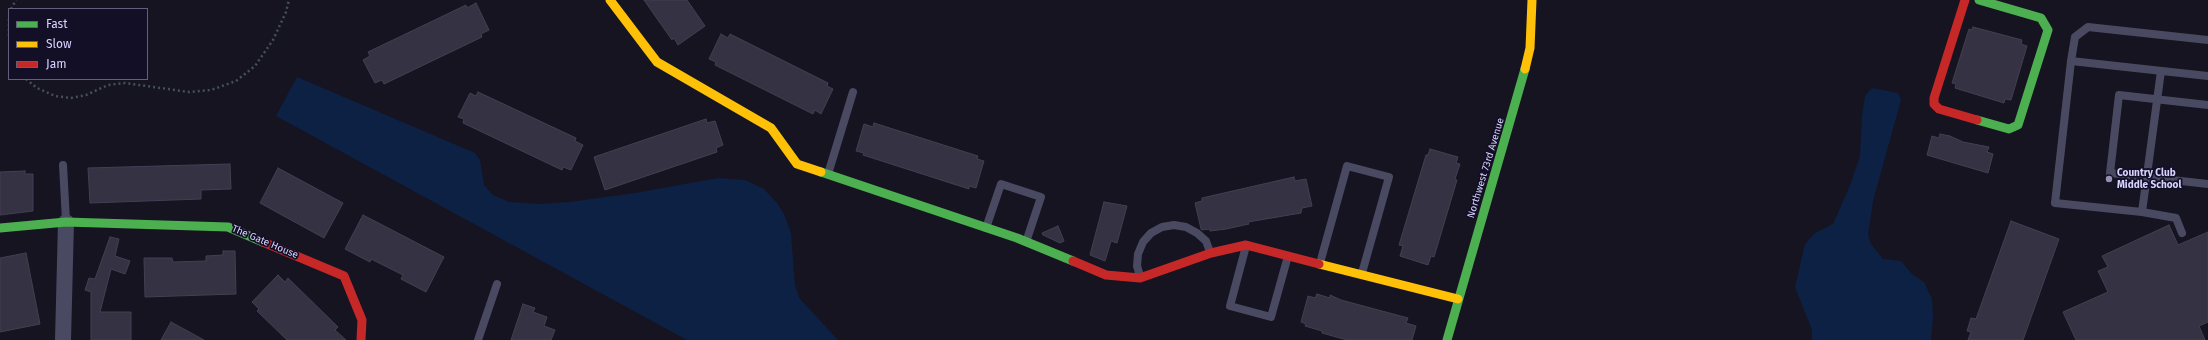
<!DOCTYPE html>
<html>
<head>
<meta charset="utf-8">
<style>
	body { margin:0 }
	#map { position:relative; width:2208px; height:340px; overflow:hidden; background:#161421; font-family:"Fira Sans",sans-serif }
	canvas { display:block }
	.legend { position:absolute; left:8px; top:8px; width:140px; height:72px; box-sizing:border-box; background:#130f26; border:1px solid #625e7d; margin:0; padding:5px 7px; list-style:none; font-size:12px; color:#d9d4ff }
	.legend li { display:flex; align-items:center; gap:8px; height:20px }
	.legend b { width:20px; border:1px solid #625e7d }
</style>
</head>
<body>
<div id="map">
<canvas width="2208" height="340"></canvas>
<ul class="legend">
<li><b style="height:5px;background:#4caf50"></b>Fast</li>
<li><b style="height:5px;background:#ffc107"></b>Slow</li>
<li><b style="height:5px;background:#c62828"></b>Jam</li>
</ul>
</div>
<script>
const context = document.querySelector('canvas').getContext('2d');
context.lineJoin = 'round';
function fill(path, color) {
  context.fillStyle = color;
  context.fill(path, 'evenodd');
}
function toPath(rows) {
  const path = new Path2D();
  for (const r of rows) {
    path.moveTo(r[0], r[1]);
    for (let i = 2; i < r.length; i += 2) path.lineTo(r[i], r[i + 1]);
  }
  return path;
}
function strokePath(path, color, width, dash) {
  context.strokeStyle = color;
  context.lineWidth = width;
  context.lineCap = dash ? 'butt' : 'round';
  context.setLineDash(dash || []);
  context.stroke(path);
}
function label(font, color, halo, rows, align = 'center') {
  context.font = font + ' "Fira Sans",sans-serif';
  context.lineWidth = 3.5;
  context.setLineDash([]);
  context.textBaseline = 'middle';
  context.strokeStyle = halo;
  context.fillStyle = color;
  for (const [text, x, y, turn = 0] of rows) {
    context.save();
    context.translate(x, y);
    context.rotate((+turn || 0) * Math.PI / 180);
    context.textAlign = isNaN(turn) ? turn : align;
    if (halo) context.strokeText(text, 0, 0);
    context.fillText(text, 0, 0);
    context.restore();
  }
}
fill(toPath([
	[297,77,475,153,480,160,484,185,493,195,509,202,541,204,569,202,635,193,718,178,745,180,764,189,777,203,784,214,791,233,795,286,800,299,838,340,687,340,276,116],
	[1872,88,1898,93,1901,100,1873,201,1868,235,1871,244,1883,259,1901,261,1912,274,1924,282,1932,299,1933,317,1931,340,1812,340,1812,330,1795,287,1805,244,1815,233,1833,224,1851,183,1860,156,1862,116,1865,96]
]), '#0d2144');
const building = toPath([
	[644,0,687,0,705,26,678,45,674,38,672,40,644,0],
	[476,3,489,30,481,34,482,37,384,84,382,80,375,83,363,60,370,56,368,52,466,5,467,8,476,3],
	[1973,27,2022,40,2021,44,2027,46,2011,100,2005,99,2004,103,1955,88,1956,84,1952,83,1969,29,1972,30,1973,27],
	[721,34,728,38,730,34,828,83,827,86,833,89,821,114,815,110,813,114,715,65,716,62,709,59,721,34],
	[478,92,576,138,575,141,583,145,571,170,563,167,562,170,463,123,464,119,458,117,470,93,476,96,478,92],
	[706,119,707,123,715,121,723,145,716,148,717,152,605,190,594,157,706,119],
	[874,123,978,156,977,159,984,161,976,188,969,186,969,189,863,155,864,153,856,151,864,124,873,127,874,123],
	[1940,134,1950,136,1963,142,1989,147,1987,152,1993,154,1988,173,1927,155,1932,136,1939,138,1940,134],
	[1430,149,1458,157,1456,163,1460,164,1455,179,1457,180,1434,257,1431,256,1428,265,1400,256,1403,246,1399,245,1426,155,1428,155,1430,149],
	[230,164,231,189,201,190,201,199,90,203,88,168,230,164],
	[278,168,343,203,324,238,260,203,278,168],
	[25,171,25,174,33,174,33,211,0,215,0,172,25,171],
	[1294,177,1295,181,1306,179,1312,206,1302,208,1301,213,1248,222,1249,224,1226,229,1210,231,1210,229,1202,230,1201,229,1195,203,1202,201,1202,198,1294,177],
	[1104,202,1127,206,1117,243,1111,241,1105,261,1090,255,1104,202],
	[363,215,444,257,426,292,401,279,403,275,371,259,370,262,345,249,363,215],
	[2011,221,2059,239,2023,340,1968,340,1971,332,1967,331,1971,318,1976,319,2011,221],
	[2169,225,2178,245,2208,232,2208,322,2199,326,2205,340,2076,340,2063,312,2108,292,2098,271,2108,267,2102,256,2169,225],
	[1058,226,1064,241,1060,243,1043,235,1042,233,1058,226],
	[110,237,119,239,115,256,130,261,125,274,111,269,100,312,131,312,131,340,91,340,91,292,85,290,89,278,95,279,110,237],
	[223,251,235,251,236,294,145,297,144,258,172,258,173,262,206,261,206,256,223,255,223,251],
	[26,253,40,324,0,332,0,258,26,253],
	[278,275,285,282,288,278,338,327,335,330,346,340,287,340,257,311,259,309,252,302,278,275],
	[1317,294,1330,298,1330,295,1341,300,1408,318,1406,323,1416,326,1412,340,1347,340,1322,333,1322,331,1305,326,1306,324,1301,322,1308,296,1315,298,1317,294],
	[523,304,535,308,533,312,547,317,544,326,555,330,551,340,511,340,523,304],
	[171,322,204,340,161,340,171,322]
]);
fill(building, '#343243');
strokePath(building, '#433f54', 1);
strokePath(toPath([
	[11,9,16,0],
	[9,19,9,37],
	[26,79,37,88,55,96,71,98,86,95,108,85,125,83,189,92,211,90,236,81,255,66,273,40,286,12,289,0]
]), '#44505f', 2.5, [2, 3]);
strokePath(toPath([
	[2071,61,2208,76],
	[2208,105,2119,95,2110,173,2208,184],
	[63,165,66,221],
	[828,174,853,92],
	[2142,212,2161,71],
	[986,228,1001,184,1041,197,1026,242],
	[2182,233,2176,218,2142,212,2055,203,2071,61,2075,37,2088,27,2208,40],
	[1246,246,1230,306,1271,317,1288,256],
	[1320,263,1347,166,1389,177,1362,273],
	[1140,276,1137,266,1138,254,1143,242,1151,233,1162,227,1174,225,1186,227,1197,233,1206,241,1210,252],
	[478,340,497,284]
]), '#4a4962', 8);
strokePath(toPath([
	[63,340,66,222]
]), '#4a4962', 16);
strokePath(toPath([
	[1977,120,2009,129,2018,125,2048,30,2041,18,1979,0],
	[821,172,1017,238,1073,261],
	[0,228,66,222,228,227,263,242],
	[1447,340,1525,69]
]), '#4caf50', 9);
strokePath(toPath([
	[610,0,657,62,771,128,797,164,821,172],
	[1525,69,1530,48,1532,0],
	[1319,264,1458,299]
]), '#ffc107', 9);
strokePath(toPath([
	[1965,0,1934,98,1934,104,1939,109,1977,120],
	[263,242,344,276,362,320,361,340],
	[1073,261,1106,275,1140,278,1211,253,1246,245,1319,264]
]), '#c62828', 9);
for (const [x, y, r, color] of [
	[2109,179,4,"#9591b1"]
]) {
  const dot = new Path2D();
  dot.arc(x, y, r, 0, 2 * Math.PI);
  context.fillStyle = color;
  context.fill(dot);
  strokePath(dot, '#130f26', 1.5);
}
label('10px', '#d9d4ff', '#130f26', [
	["Northwest 73rd Avenue",1486,168,-73],
	["The Gate House",265,242,23]
]);
label('bold 10px', '#d9d4ff', '#130f26', [
	["Country Club",2117,173],
	["Middle School",2117,185]
], 'left');
</script>
</body>
</html>
